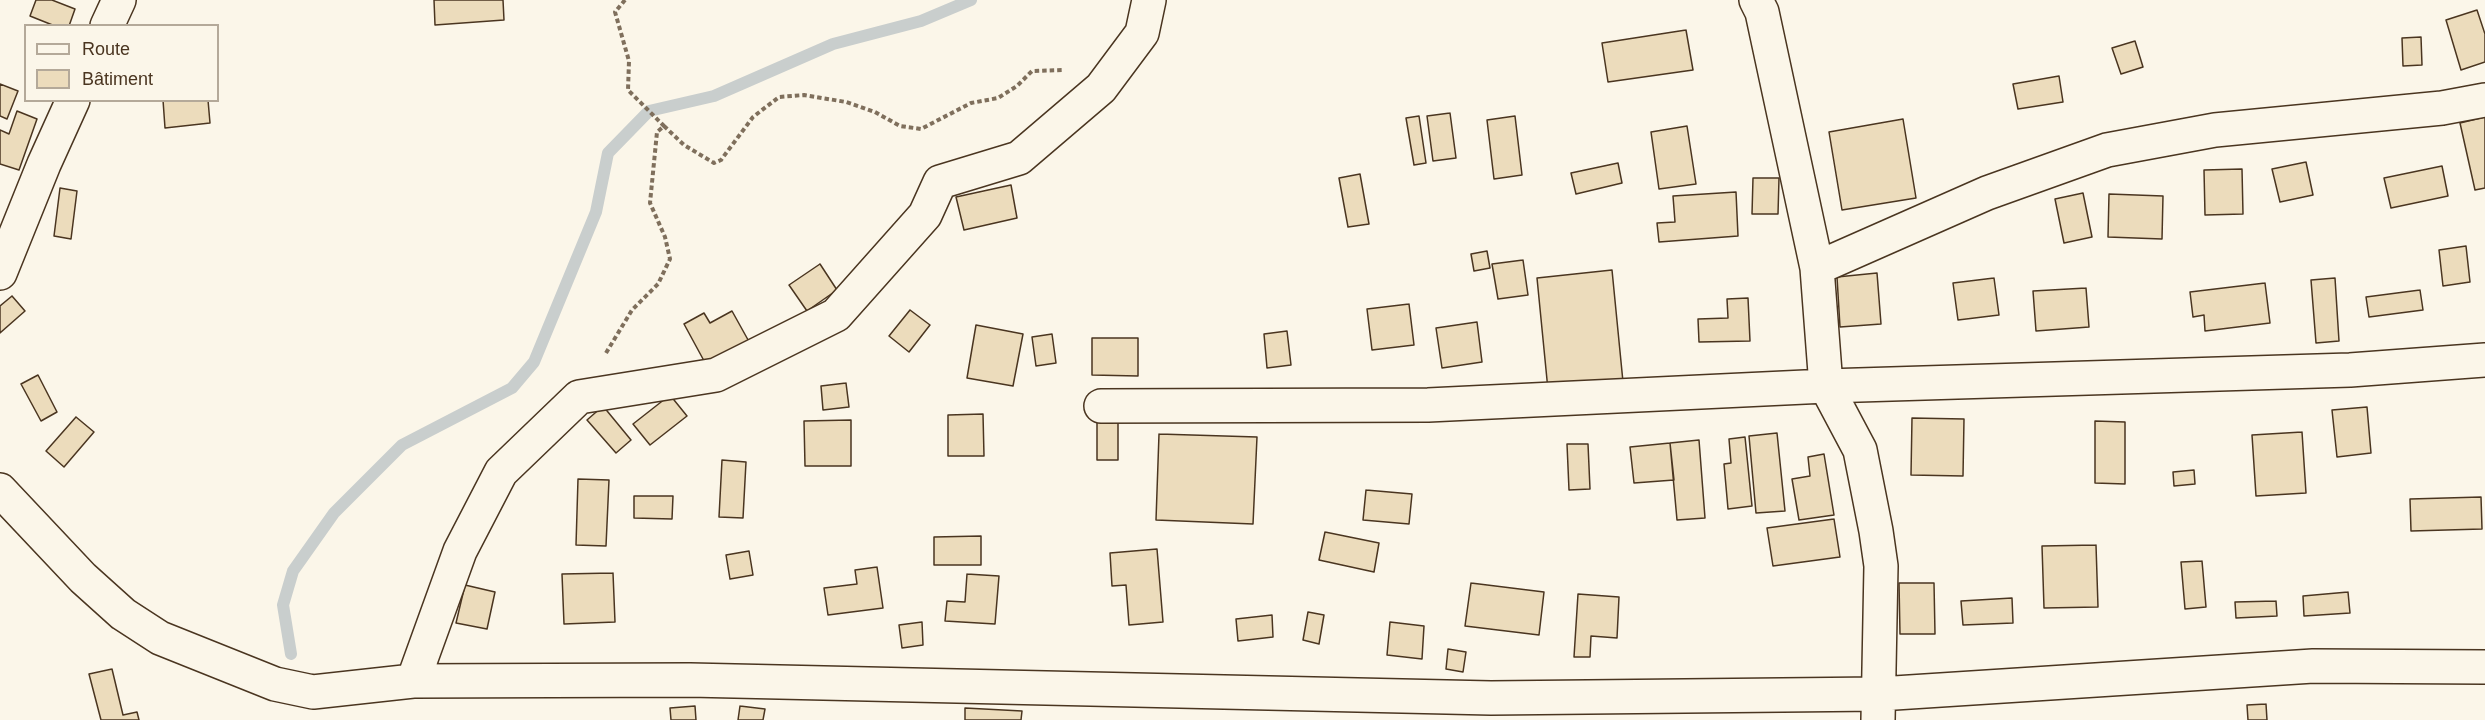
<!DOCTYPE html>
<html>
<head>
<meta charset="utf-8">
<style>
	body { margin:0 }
	#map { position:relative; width:2485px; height:720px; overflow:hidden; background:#fbf6e9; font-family:Arial,sans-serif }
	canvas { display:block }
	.legend { position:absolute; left:24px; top:24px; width:195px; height:78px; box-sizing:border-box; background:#fbf6e9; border:2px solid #b4a999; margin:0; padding:8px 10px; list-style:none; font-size:18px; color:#4a3520 }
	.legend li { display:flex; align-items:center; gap:12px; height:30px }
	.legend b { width:30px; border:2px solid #b4a999 }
</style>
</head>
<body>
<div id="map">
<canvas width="2485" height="720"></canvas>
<ul class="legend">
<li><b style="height:8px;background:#fbf6e9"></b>Route</li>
<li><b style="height:16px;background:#ecdcbc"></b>Bâtiment</li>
</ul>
</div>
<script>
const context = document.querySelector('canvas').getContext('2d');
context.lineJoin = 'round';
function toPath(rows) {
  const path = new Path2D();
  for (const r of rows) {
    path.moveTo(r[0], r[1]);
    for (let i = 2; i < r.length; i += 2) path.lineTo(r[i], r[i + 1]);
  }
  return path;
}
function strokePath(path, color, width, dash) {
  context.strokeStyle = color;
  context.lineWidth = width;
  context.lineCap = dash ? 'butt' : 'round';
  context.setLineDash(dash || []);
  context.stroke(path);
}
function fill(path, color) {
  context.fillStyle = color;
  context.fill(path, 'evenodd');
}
strokePath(toPath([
	[291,654,283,605,293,571,334,513,402,445,512,388,534,362,596,212,608,153,649,111,714,96,833,44,921,21,971,0]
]), '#c9cecd', 12);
const building = toPath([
	[36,0,52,0,75,9,69,26,55,26,30,16,36,0],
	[434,0,503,0,504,20,435,25,434,0],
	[2477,10,2485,34,2485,62,2461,70,2446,20,2477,10],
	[1686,30,1693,70,1608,82,1602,43,1686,30],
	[2421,37,2422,65,2403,66,2402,38,2421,37],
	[2135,41,2143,67,2121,74,2112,48,2135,41],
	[2059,76,2063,102,2018,109,2013,84,2059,76],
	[0,84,18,91,7,119,0,116,0,84],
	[163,100,208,100,210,123,165,128,163,100],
	[17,111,37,119,19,170,0,164,0,130,9,134,17,111],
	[1450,113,1456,158,1433,161,1427,116,1450,113],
	[1419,116,1426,163,1414,165,1406,118,1419,116],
	[1515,116,1522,175,1494,179,1487,120,1515,116],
	[2485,117,2485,188,2475,190,2460,123,2485,117],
	[1903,119,1916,198,1842,210,1829,132,1903,119],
	[1687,126,1696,184,1659,189,1651,132,1687,126],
	[2306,162,2313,195,2280,202,2272,169,2306,162],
	[1618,163,1622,183,1576,194,1571,173,1618,163],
	[2442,166,2448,196,2391,208,2384,178,2442,166],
	[2242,169,2243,214,2205,215,2204,170,2242,169],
	[1360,174,1369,224,1348,227,1339,178,1360,174],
	[1753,178,1779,178,1778,214,1752,214,1753,178],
	[1011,185,1017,218,964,230,956,197,1011,185],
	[60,188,77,191,71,239,54,236,60,188],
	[1736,192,1738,236,1659,242,1657,223,1675,222,1673,196,1736,192],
	[2083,193,2092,237,2064,243,2055,199,2083,193],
	[2109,194,2163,196,2162,239,2108,237,2109,194],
	[2466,246,2470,282,2443,286,2439,250,2466,246],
	[1487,251,1490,268,1474,271,1471,254,1487,251],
	[1523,260,1528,295,1498,299,1492,264,1523,260],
	[820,264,837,290,807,311,789,285,820,264],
	[1612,270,1623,382,1548,390,1537,278,1612,270],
	[1877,273,1881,324,1840,327,1837,277,1877,273],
	[1994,278,1999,315,1958,320,1953,283,1994,278],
	[2335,278,2339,341,2316,343,2311,280,2335,278],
	[2265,283,2270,323,2205,331,2204,315,2193,317,2190,292,2265,283],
	[2086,288,2089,327,2036,331,2033,291,2086,288],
	[2420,290,2423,310,2369,317,2366,297,2420,290],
	[12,296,25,311,0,333,0,306,12,296],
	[1748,298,1750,341,1699,342,1698,319,1728,318,1727,299,1748,298],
	[1409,304,1414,345,1372,350,1367,309,1409,304],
	[910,310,930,325,909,352,889,336,910,310],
	[732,311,752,347,709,370,684,324,704,313,710,323,732,311],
	[1477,322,1482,362,1442,368,1436,328,1477,322],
	[976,325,1023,334,1013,386,967,378,976,325],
	[1287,331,1291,365,1267,368,1264,334,1287,331],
	[1052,334,1056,363,1036,366,1032,337,1052,334],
	[1092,338,1138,338,1138,376,1092,375,1092,338],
	[38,375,57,412,41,421,21,384,38,375],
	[846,383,849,407,823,410,821,386,846,383],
	[670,395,687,416,650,445,633,424,670,395],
	[603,406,631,440,616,453,587,420,603,406],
	[2367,407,2371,453,2337,457,2332,410,2367,407],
	[983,414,984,456,948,456,948,415,983,414],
	[76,417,94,432,64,467,46,451,76,417],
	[1912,418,1964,419,1963,476,1911,475,1912,418],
	[851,420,851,466,805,466,804,421,851,420],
	[1097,420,1118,420,1118,460,1097,460,1097,420],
	[2095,421,2125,422,2125,484,2095,483,2095,421],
	[2302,432,2306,493,2256,496,2252,435,2302,432],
	[1777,433,1785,511,1756,513,1749,436,1777,433],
	[1159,434,1257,437,1253,524,1156,520,1159,434],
	[1745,437,1752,506,1728,509,1724,464,1731,463,1729,439,1745,437],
	[1699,440,1705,518,1677,520,1670,443,1699,440],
	[1670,443,1674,480,1634,483,1630,447,1670,443],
	[1567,444,1588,444,1590,489,1569,490,1567,444],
	[1824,454,1834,515,1799,520,1792,479,1810,476,1808,457,1824,454],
	[722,460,746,462,743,518,719,517,722,460],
	[2194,470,2195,484,2174,486,2173,472,2194,470],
	[578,479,609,480,606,546,576,545,578,479],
	[1366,490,1412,494,1409,524,1363,520,1366,490],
	[634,496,673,496,672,519,634,518,634,496],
	[2481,497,2482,529,2411,531,2410,499,2481,497],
	[1834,519,1840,557,1773,566,1767,528,1834,519],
	[1325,532,1379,543,1374,572,1319,560,1325,532],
	[981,536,981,565,934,565,934,537,981,536],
	[2096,545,2098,607,2044,608,2042,546,2096,545],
	[1157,549,1163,622,1129,625,1126,585,1112,586,1110,553,1157,549],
	[749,551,753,575,730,579,726,555,749,551],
	[2202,561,2206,607,2185,609,2181,562,2202,561],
	[877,567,883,608,828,615,824,588,857,584,855,570,877,567],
	[613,573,615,622,564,624,562,574,613,573],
	[967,574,999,576,995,624,945,621,947,601,965,602,967,574],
	[1471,583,1544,592,1539,635,1465,626,1471,583],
	[1899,583,1934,583,1935,634,1900,634,1899,583],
	[465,585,495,592,487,629,456,623,465,585],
	[2348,592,2350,613,2304,616,2303,596,2348,592],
	[1578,594,1619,597,1617,638,1591,636,1590,657,1574,657,1578,594],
	[2012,598,2013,623,1963,625,1961,601,2012,598],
	[2276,601,2277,616,2236,618,2235,602,2276,601],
	[1308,612,1324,615,1319,644,1303,640,1308,612],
	[1272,615,1273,637,1238,641,1236,619,1272,615],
	[922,622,923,645,902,648,899,625,922,622],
	[1390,622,1424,626,1422,659,1387,655,1390,622],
	[1448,649,1466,652,1463,672,1446,669,1448,649],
	[112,669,123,715,137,712,139,720,101,720,89,674,112,669],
	[2266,704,2267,720,2248,720,2247,705,2266,704],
	[695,706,696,720,671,720,670,708,695,706],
	[740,706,765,709,763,720,738,720,740,706],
	[965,708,1022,711,1021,720,965,720,965,708]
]);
fill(building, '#ecdcbc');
strokePath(building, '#4a3520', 1.5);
const minor = toPath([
	[1756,0,1762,12,1817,268,1826,386,1860,450,1876,531,1881,566,1878,720],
	[107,26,119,0],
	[1817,268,1987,193,2107,150,2215,130,2442,108,2485,100],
	[0,273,44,164,73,100],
	[1101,406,1428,405,1826,386,2350,370,2485,360],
	[0,490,83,578,123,614,160,638,275,684,313,692,413,681,690,680,1491,698,1879,694,2313,666,2485,667],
	[413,681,460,551,501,472,579,397,716,375,836,315,925,215,940,182,1019,158,1101,88,1142,33,1149,0]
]);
strokePath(minor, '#4a3520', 36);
strokePath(toPath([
	[625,0,615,12,629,61,628,90,664,126],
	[606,353,632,310,658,284,670,259,665,237,650,203,657,132,664,126,684,145,714,163,721,160,753,117,779,97,804,95,846,102,875,112,900,126,921,129,971,103,998,98,1017,86,1032,71,1063,70]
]), '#7f6f5c', 4, [4.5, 3]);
strokePath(minor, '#fbf6e9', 33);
</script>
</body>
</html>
